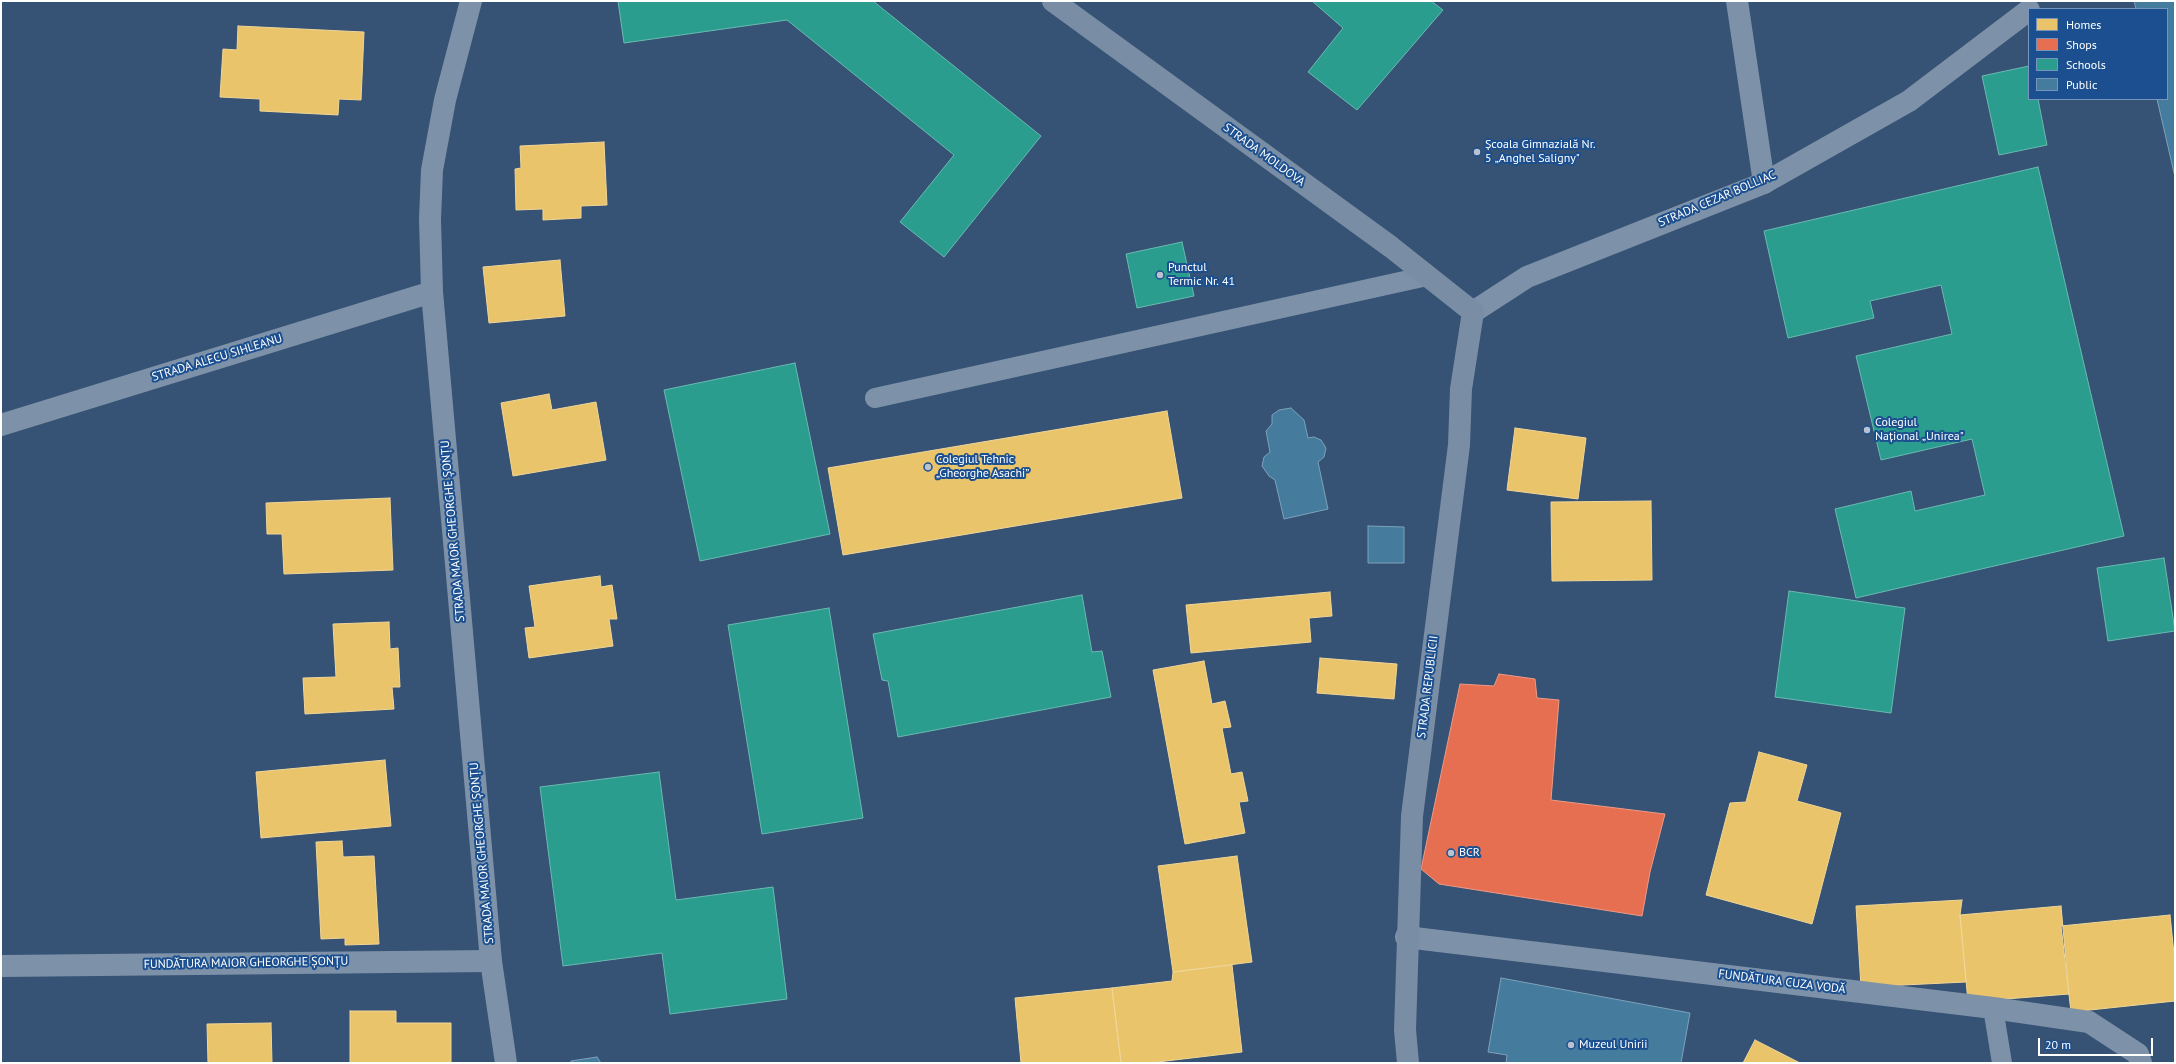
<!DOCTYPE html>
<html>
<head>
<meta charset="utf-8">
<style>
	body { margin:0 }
	#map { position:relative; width:2176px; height:1064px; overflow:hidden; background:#365274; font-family:"PT Sans",sans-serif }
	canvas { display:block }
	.frame { position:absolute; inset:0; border:2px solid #fff; pointer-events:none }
	.legend { position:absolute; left:2028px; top:8px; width:140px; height:92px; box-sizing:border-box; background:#1b4f8f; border:1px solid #7695bc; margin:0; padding:5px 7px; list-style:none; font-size:12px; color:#fff }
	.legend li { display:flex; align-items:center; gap:8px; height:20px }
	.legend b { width:20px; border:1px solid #7695bc }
	.scale { position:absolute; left:2038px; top:1038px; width:115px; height:18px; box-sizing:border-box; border:2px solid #fff; border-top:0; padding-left:5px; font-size:12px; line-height:14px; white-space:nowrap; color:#fff; -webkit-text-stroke:3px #1b4f8f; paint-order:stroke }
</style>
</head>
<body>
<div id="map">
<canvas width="2176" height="1064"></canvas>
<div class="frame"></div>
<ul class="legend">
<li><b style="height:11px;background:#e9c46a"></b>Homes</li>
<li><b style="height:11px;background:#e76f51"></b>Shops</li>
<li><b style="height:11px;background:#2a9d8f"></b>Schools</li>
<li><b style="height:11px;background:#457b9d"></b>Public</li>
</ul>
<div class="scale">20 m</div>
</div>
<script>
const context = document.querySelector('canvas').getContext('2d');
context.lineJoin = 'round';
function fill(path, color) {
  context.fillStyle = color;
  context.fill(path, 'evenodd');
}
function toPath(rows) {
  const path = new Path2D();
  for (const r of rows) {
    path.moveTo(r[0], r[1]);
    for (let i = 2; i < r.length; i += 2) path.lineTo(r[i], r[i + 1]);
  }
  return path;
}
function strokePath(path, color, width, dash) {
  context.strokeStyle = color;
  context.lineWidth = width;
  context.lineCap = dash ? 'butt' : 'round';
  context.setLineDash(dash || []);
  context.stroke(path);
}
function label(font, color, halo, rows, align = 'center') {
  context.font = font + ' "PT Sans",sans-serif';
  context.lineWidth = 4;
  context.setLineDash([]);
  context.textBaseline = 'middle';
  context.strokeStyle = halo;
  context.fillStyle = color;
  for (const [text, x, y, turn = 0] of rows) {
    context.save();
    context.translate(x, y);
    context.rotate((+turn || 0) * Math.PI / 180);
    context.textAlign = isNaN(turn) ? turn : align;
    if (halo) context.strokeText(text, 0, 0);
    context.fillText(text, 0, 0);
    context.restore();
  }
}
const homes = toPath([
	[238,26,364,32,361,100,339,99,338,115,260,111,260,99,220,97,223,49,237,50,238,26],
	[604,142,607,205,581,206,581,218,543,220,543,209,516,210,515,169,521,168,520,146,604,142],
	[560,260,565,316,489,323,483,267,560,260],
	[549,394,552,410,596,402,606,460,513,476,501,403,549,394],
	[1167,411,1182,498,843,555,828,468,1167,411],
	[1515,428,1586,438,1578,499,1507,490,1515,428],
	[390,498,393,570,284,574,282,534,267,534,266,503,390,498],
	[1651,501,1652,580,1552,581,1551,502,1651,501],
	[600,576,601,587,612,585,617,619,609,619,613,646,529,658,525,628,535,627,529,586,600,576],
	[1330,592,1332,616,1309,618,1311,642,1191,653,1186,605,1330,592],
	[389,622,390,649,398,648,400,687,392,687,394,709,305,714,303,678,336,677,333,624,389,622],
	[1320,658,1397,664,1394,699,1317,693,1320,658],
	[1204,661,1212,704,1225,701,1231,727,1222,728,1231,774,1242,772,1248,801,1239,802,1245,833,1185,844,1153,670,1204,661],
	[1759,752,1807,765,1797,801,1841,813,1812,924,1706,895,1730,803,1746,802,1759,752],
	[385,760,391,826,261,838,256,772,385,760],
	[342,841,343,857,374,856,379,944,345,945,345,938,321,939,316,842,342,841],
	[1237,856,1252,962,1173,972,1158,866,1237,856],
	[1962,900,1960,915,1966,982,1861,987,1856,906,1962,900],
	[2061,906,2069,994,1968,1002,1960,915,2061,906],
	[2170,915,2175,964,2175,1001,2071,1012,2061,926,2170,915],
	[1232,965,1242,1052,1149,1063,1121,1063,1112,988,1172,981,1173,972,1232,965],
	[1112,988,1121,1063,1021,1063,1015,998,1112,988],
	[350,1011,396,1011,396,1023,451,1023,451,1063,350,1063,350,1011],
	[271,1023,272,1063,208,1063,207,1024,271,1023],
	[1755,1040,1800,1063,1743,1063,1755,1040]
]);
fill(homes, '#e9c46a');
strokePath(homes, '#f0d697', 1);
const shops = toPath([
	[1499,674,1535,679,1537,698,1559,700,1551,800,1665,814,1650,872,1642,916,1439,884,1421,869,1460,684,1494,686,1499,674]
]);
fill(shops, '#e76f51');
strokePath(shops, '#ee9a85', 1);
const schools = toPath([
	[618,1,873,1,1041,136,944,257,900,222,954,155,787,20,624,43,618,1],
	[1312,1,1431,1,1443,10,1357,110,1308,72,1343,28,1312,1],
	[2029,66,2029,99,2038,99,2047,145,1999,155,1982,76,2029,66],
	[2038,167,2124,536,1856,598,1835,509,1911,491,1915,511,1985,495,1972,439,1881,460,1856,356,1952,334,1941,285,1870,301,1874,318,1788,338,1764,231,2038,167],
	[1182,242,1194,296,1137,308,1126,254,1182,242],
	[795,363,830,534,700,561,664,390,795,363],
	[2164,558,2175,631,2108,641,2097,568,2164,558],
	[1789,591,1905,608,1891,713,1775,697,1789,591],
	[1082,595,1092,652,1102,651,1111,697,898,737,888,681,882,680,873,634,1082,595],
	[829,608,863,818,762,834,728,625,829,608],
	[659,772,676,900,773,887,787,999,670,1014,662,953,563,966,540,787,659,772]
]);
fill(schools, '#2a9d8f');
strokePath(schools, '#6abab1', 1);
const public = toPath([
	[2134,1,2175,1,2175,177,2157,99,2167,99,2167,9,2136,9,2134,1],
	[1291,408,1304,420,1308,438,1314,437,1321,440,1326,448,1324,457,1318,462,1328,509,1284,519,1275,480,1269,476,1262,466,1264,457,1270,452,1266,431,1272,424,1272,415,1279,410,1291,408],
	[1368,526,1404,527,1404,563,1368,563,1368,526],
	[1501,978,1690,1013,1681,1063,1506,1063,1507,1055,1488,1052,1501,978],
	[597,1057,601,1063,571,1063,571,1061,597,1057]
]);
fill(public, '#457b9d');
strokePath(public, '#7da3ba', 1);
strokePath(toPath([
	[875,398,1427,276],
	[1993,1008,2002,1063]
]), '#7d92a8', 20);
strokePath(toPath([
	[1737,1,1764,183],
	[1,425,432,292],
	[1406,937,1993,1008,2089,1022,2138,1054,2141,1063],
	[1,966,491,961]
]), '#7d92a8', 22);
strokePath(toPath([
	[471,1,445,100,432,170,430,219,432,292,491,961,506,1063],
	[1473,312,1527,277,1764,183,1909,101,2029,10]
]), '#7d92a8', 22);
strokePath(toPath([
	[1053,1,1391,247,1473,312,1461,389,1459,445,1412,816,1405,1030,1408,1063]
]), '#798da4', 22);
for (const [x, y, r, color] of [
	[1477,152,4,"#b9c2ce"],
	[1160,275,4,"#b9c2ce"],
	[1867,430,4,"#b9c2ce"],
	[928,467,4,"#b9c2ce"],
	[1451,853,4,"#b9c2ce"],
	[1571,1045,4,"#b9c2ce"]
]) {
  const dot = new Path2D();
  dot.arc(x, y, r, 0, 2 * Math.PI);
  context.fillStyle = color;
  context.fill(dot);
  strokePath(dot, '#1b4f8f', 1.5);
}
label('12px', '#fff', '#1b4f8f', [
	["Școala Gimnazială Nr.",1485,145],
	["5 „Anghel Saligny\"",1485,159],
	["Punctul",1168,268],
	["Termic Nr. 41",1168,282],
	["Colegiul",1875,423],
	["Național „Unirea\"",1875,437],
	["Colegiul Tehnic",936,460],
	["„Gheorghe Asachi”",936,474],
	["BCR",1459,853],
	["Muzeul Unirii",1579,1045]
], 'left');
label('12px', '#fff', '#1b4f8f', [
	["STRADA MOLDOVA",1264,155,36],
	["STRADA CEZAR BOLLIAC",1717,199,-23],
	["STRADA ALECU SIHLEANU",217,358,-17],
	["STRADA MAIOR GHEORGHE ȘONȚU",453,531,-95],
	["STRADA REPUBLICII",1428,687,-83],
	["STRADA MAIOR GHEORGHE ȘONȚU",482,853,-95],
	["FUNDĂTURA MAIOR GHEORGHE ȘONȚU",246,963,-1],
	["FUNDĂTURA CUZA VODĂ",1782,982,7]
]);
</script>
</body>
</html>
